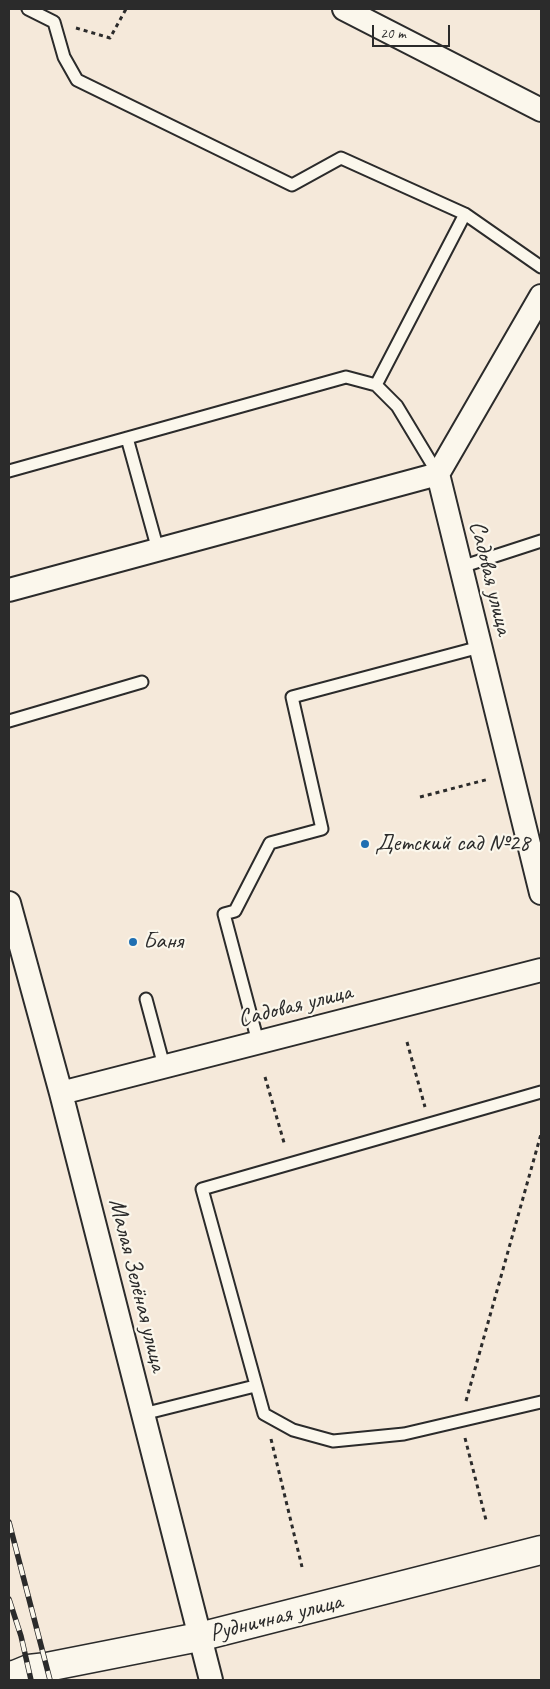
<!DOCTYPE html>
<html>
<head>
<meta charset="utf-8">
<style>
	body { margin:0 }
	#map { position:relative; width:550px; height:1689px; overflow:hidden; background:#f5e9da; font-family:Caveat,sans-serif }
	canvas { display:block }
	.frame { position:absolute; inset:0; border:10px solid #2b2b2b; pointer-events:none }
	.scale { position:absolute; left:372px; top:25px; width:78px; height:22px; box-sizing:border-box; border:2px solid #2b2b2b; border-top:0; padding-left:6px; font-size:15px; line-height:18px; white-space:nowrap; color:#2b2b2b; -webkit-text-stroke:4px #fbf7ec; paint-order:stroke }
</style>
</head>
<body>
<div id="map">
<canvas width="550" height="1689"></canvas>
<div class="frame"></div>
<div class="scale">20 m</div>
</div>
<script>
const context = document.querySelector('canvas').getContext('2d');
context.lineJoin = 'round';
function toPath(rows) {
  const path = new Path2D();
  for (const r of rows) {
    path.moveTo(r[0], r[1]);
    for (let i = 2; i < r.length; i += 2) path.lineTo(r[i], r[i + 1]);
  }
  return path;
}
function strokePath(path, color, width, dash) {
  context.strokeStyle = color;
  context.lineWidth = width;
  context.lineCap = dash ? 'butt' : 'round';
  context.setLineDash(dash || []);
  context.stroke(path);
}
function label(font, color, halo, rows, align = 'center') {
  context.font = font + ' Caveat,sans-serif';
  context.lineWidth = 4.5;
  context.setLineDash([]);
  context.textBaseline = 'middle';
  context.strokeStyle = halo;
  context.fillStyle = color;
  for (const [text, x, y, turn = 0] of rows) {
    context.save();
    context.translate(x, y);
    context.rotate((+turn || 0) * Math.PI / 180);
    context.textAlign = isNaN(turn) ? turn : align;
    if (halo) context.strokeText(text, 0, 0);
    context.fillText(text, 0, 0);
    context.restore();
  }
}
const lane = toPath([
	[28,9,54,22,64,57,77,80,292,185,341,158,465,214,541,267],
	[376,385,465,214],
	[127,438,158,550],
	[9,471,346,377,376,385,397,406,438,474],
	[461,567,541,541],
	[9,721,142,682],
	[146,999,164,1066],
	[258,1042,224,914,235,911,270,843,322,829,292,697,480,647],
	[541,1092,202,1189,264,1414,293,1430,333,1441,404,1434,541,1402],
	[143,1414,255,1386]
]);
const street = toPath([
	[344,9,541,110],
	[541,296,438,474,541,893],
	[9,590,438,474],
	[9,903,61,1093,211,1680],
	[61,1093,541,970]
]);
const secondary = toPath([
	[9,1676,17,1674,29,1669,47,1667,199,1637,541,1550]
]);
strokePath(lane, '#2b2b2b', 15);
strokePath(street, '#2b2b2b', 26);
strokePath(secondary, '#2b2b2b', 31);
strokePath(toPath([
	[76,28,110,38,126,9],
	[420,797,489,779],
	[407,1042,425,1107],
	[265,1077,285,1146],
	[466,1401,541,1134],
	[465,1438,486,1520],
	[271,1439,302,1567]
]), '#2b2b2b', 3, [4, 4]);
strokePath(lane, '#fbf7ec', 11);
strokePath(street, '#fbf7ec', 22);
strokePath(secondary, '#fbf7ec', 28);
const rail = toPath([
	[9,1522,50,1680],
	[9,1599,21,1636,31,1680]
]);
strokePath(rail, '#2b2b2b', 5.5);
strokePath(rail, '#fbf7ec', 4, [11]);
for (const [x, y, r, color] of [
	[365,844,5,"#1f6fb2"],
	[133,942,5,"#1f6fb2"]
]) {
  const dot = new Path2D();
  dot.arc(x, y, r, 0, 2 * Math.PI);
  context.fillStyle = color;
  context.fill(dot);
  strokePath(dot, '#fbf7ec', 2);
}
label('24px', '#2b2b2b', '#fbf7ec', [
	["Садовая улица",490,578,76],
	["Садовая улица",295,1006,-14],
	["Малая Зелёная улица",137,1285,76],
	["Рудничная улица",276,1618,-14]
]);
label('24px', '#2b2b2b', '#fbf7ec', [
	["Детский сад №28",375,844],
	["Баня",143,942]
], 'left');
</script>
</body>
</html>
